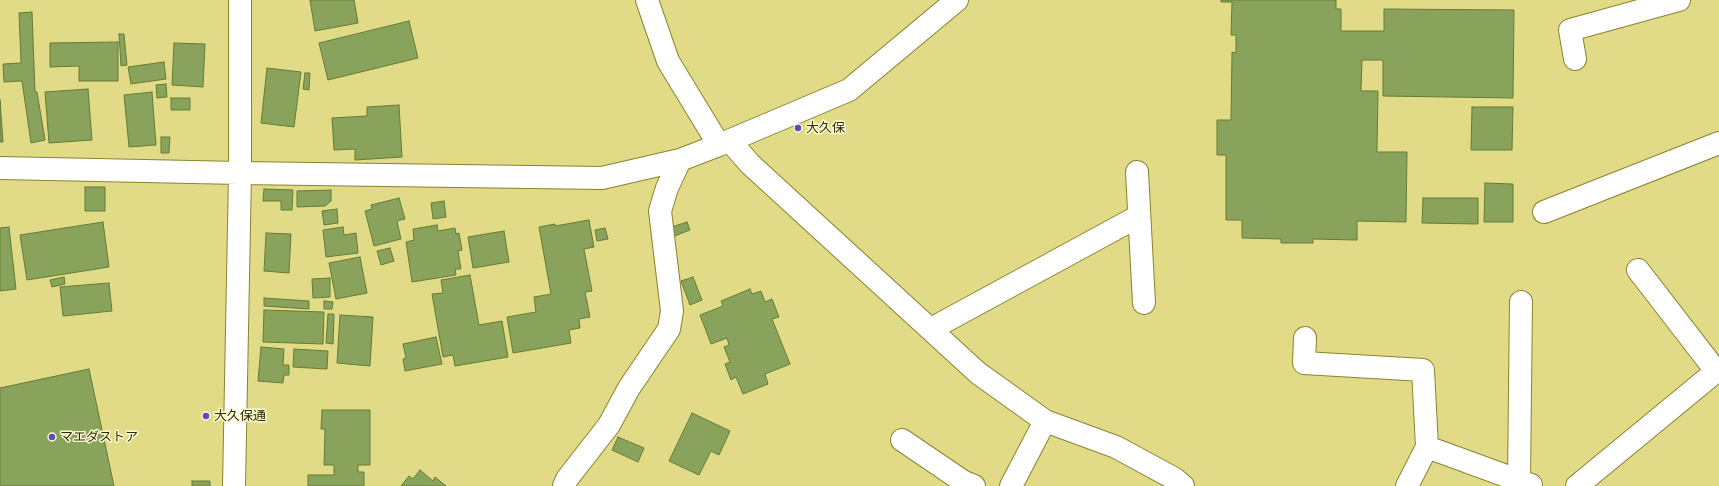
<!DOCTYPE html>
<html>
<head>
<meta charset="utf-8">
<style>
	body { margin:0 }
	canvas { display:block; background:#e1db88 }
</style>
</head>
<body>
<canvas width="1719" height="486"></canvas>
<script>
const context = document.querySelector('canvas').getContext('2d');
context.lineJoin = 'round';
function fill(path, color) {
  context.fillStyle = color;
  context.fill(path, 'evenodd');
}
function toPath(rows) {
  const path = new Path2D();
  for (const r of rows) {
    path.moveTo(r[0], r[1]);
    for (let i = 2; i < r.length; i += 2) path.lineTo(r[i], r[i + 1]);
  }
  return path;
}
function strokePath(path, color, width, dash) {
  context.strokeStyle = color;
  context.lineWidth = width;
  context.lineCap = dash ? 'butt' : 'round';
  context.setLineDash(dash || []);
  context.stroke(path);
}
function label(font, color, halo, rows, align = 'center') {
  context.font = font + ' "Open Sans","Noto Sans JP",sans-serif';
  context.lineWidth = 3;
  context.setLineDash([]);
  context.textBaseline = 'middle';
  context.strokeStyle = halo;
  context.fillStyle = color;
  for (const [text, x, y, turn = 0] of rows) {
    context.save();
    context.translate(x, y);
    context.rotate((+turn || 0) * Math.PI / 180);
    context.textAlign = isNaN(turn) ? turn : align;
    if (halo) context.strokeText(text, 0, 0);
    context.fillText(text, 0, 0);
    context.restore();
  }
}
const building = toPath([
	[310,0,354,0,358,23,315,31,310,0],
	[1221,0,1336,0,1336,9,1341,9,1341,31,1384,31,1384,9,1514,10,1513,98,1383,96,1383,60,1362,60,1361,91,1378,91,1377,152,1407,152,1406,222,1357,221,1357,240,1313,239,1313,243,1281,243,1281,239,1242,238,1242,220,1226,220,1226,155,1217,155,1217,120,1231,120,1232,52,1236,53,1236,35,1231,35,1232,2,1221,2,1221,0],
	[32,12,35,92,37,92,45,140,31,143,22,81,4,82,3,64,21,63,19,13,32,12],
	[409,21,418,58,328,80,319,43,409,21],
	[119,34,124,34,127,65,121,66,119,34],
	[118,42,118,81,79,81,79,66,50,67,50,43,118,42],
	[174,43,205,44,203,87,172,85,174,43],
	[164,62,166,79,131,84,128,67,164,62],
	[267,68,301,72,294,127,261,123,267,68],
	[305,73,310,73,309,90,303,89,305,73],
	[166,84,167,97,157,98,156,85,166,84],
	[88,89,92,140,49,143,45,92,88,89],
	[152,92,156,145,129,147,124,95,152,92],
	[171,98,190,98,190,110,171,110,171,98],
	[0,100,3,142,0,142,0,100],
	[399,105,402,157,355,160,355,149,334,150,332,118,367,116,367,107,399,105],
	[1472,107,1513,107,1512,150,1471,150,1472,107],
	[161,137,170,137,169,153,161,153,161,137],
	[1485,183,1513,184,1513,222,1484,222,1485,183],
	[85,187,105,187,105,211,85,211,85,187],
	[264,189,293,190,292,210,281,210,281,201,263,201,264,189],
	[331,190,331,201,325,206,297,207,297,191,331,190],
	[399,198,405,219,397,221,401,239,374,246,365,211,372,209,371,205,399,198],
	[1423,198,1478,198,1478,224,1422,223,1423,198],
	[444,201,446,217,433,219,431,203,444,201],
	[337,209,338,223,324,225,322,211,337,209],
	[589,220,594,247,584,249,592,291,585,292,590,317,579,319,580,328,569,330,571,343,513,353,507,317,536,312,534,297,551,294,539,227,555,224,555,226,589,220],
	[103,222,109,267,27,280,20,235,103,222],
	[687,222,690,230,672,237,669,228,687,222],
	[437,225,438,231,455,228,456,234,459,233,462,250,458,251,461,269,455,269,456,275,412,282,406,242,414,240,413,229,437,225],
	[9,227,16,289,0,291,0,228,9,227],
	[343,227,344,235,356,233,358,253,326,257,323,230,343,227],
	[605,228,608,239,597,241,595,230,605,228],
	[504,231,509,262,473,268,468,237,504,231],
	[266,233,291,234,289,273,264,271,266,233],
	[390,248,394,261,381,265,377,251,390,248],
	[360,257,367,293,336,299,329,263,360,257],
	[470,275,479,325,502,321,508,357,455,366,453,355,443,357,432,294,443,293,441,280,470,275],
	[64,277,65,284,52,287,50,280,64,277],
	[693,277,702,300,690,305,681,281,693,277],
	[330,278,330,297,313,298,312,279,330,278],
	[109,283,112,311,63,316,60,287,109,283],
	[750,289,752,294,761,291,765,302,772,299,779,317,772,319,790,364,765,374,768,384,743,394,736,377,731,380,725,364,730,362,724,347,729,345,727,338,711,344,700,315,723,306,721,301,750,289],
	[264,298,309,301,309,309,264,306,264,298],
	[324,301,333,302,332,309,324,309,324,301],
	[264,310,324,312,323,344,263,342,264,310],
	[328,314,334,314,333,344,326,343,328,314],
	[340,315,373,317,370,366,337,363,340,315],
	[436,337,442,364,405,371,403,359,406,358,403,344,436,337],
	[261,347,284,349,283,365,289,365,289,375,284,375,283,383,258,381,261,347],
	[294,349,328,351,327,369,293,367,294,349],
	[89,369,114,486,0,486,0,388,89,369],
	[322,410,370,410,370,465,358,465,358,472,364,472,364,486,308,486,308,475,334,475,334,465,324,465,325,429,321,429,322,410],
	[692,413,730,431,719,455,711,451,699,475,669,461,692,413],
	[618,437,644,448,638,462,612,450,618,437],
	[420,470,433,481,435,477,446,486,401,486,409,476,413,479,420,470],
	[192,481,210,481,210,486,192,486,192,481]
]);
fill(building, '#8aa35c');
strokePath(building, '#647c32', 1);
const minor = toPath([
	[647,0,668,61,719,145],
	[1575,59,1570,30,1679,0],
	[730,141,750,164,978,373,1045,421,1116,447,1175,479,1183,486],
	[0,168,240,173,602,178,680,160,719,145,849,90,957,0],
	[1137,172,1144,303],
	[1544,212,1719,143],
	[1638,270,1716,371],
	[931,329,1139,216],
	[1305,338,1304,363,1423,370,1427,447,1407,486],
	[902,440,964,482,974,486],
	[1427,447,1531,485],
	[1519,480,1521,302],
	[234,486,240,173,240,0],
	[564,486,567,479,609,425,629,388,669,329,672,311,660,211,667,188,680,160],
	[1011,486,1045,421],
	[1577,486,1719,369]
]);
strokePath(minor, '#89832e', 24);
strokePath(minor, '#fff', 22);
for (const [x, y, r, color] of [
	[798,128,4,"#5d4ac3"],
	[206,416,4,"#5d4ac3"],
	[52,437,4,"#5d4ac3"]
]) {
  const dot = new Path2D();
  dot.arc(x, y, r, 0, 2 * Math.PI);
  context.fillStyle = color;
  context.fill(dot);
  strokePath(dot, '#fdfbd2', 1.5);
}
label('13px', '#2c2905', '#fdfbd2', [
	["大久保",806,128],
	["大久保通",214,416],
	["マエダストア",60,437]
], 'left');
</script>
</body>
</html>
